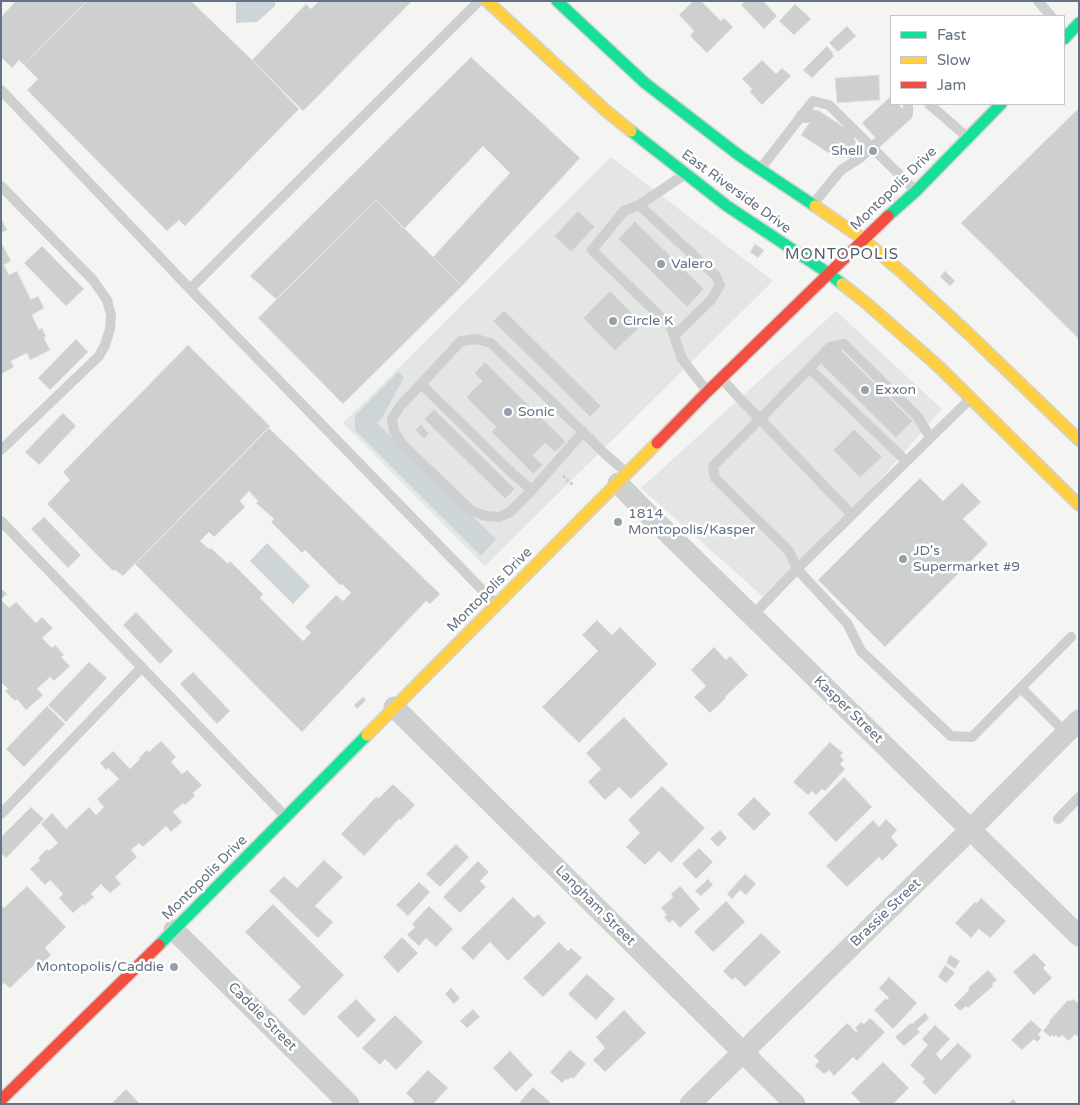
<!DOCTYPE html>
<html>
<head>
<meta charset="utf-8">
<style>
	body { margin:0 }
	#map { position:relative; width:1080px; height:1105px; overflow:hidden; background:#f4f5f2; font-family:"Varela Round",sans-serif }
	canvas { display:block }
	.frame { position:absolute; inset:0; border:2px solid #637284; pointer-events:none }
	.legend { position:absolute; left:890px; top:15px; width:175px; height:90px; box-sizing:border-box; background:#fff; border:1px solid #c1c7ce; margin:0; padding:6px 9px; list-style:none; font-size:15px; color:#637284 }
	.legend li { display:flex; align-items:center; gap:10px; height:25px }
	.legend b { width:25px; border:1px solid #c1c7ce }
</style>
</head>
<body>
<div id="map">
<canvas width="1080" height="1105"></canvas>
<div class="frame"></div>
<ul class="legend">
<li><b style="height:6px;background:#16e098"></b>Fast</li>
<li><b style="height:6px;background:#ffcf43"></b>Slow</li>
<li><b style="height:6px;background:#f24e42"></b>Jam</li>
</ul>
</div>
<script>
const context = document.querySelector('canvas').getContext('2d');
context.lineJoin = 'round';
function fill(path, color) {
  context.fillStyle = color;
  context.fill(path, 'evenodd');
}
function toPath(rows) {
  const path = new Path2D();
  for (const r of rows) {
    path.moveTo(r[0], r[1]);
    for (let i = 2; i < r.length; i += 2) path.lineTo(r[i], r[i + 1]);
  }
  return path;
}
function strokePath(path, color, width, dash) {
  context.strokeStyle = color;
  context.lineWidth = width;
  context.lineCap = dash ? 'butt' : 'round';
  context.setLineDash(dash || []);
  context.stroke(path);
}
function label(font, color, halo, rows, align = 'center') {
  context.font = font + ' "Varela Round",sans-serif';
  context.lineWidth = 5;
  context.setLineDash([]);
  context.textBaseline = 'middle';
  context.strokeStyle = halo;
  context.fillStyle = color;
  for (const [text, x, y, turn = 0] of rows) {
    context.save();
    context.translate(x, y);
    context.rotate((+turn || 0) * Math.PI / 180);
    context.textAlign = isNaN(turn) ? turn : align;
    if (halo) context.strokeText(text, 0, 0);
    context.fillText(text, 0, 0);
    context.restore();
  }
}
fill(toPath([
	[611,157,773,281,485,566,343,423],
	[836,311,942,409,771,604,641,488]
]), '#e4e6e5');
fill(toPath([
	[236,1,275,1,275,6,257,22,236,23],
	[398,372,404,377,383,416,377,423,496,539,481,556,355,430,355,416],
	[267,543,310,586,293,604,250,561]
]), '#ced5d8');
const building = toPath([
	[16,1,87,1,24,65,19,60,12,68,1,57,1,17,16,1],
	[87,1,191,1,252,60,299,109,185,226,179,220,167,231,27,90,38,79,24,65,87,1],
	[319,1,412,1,303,111,252,60,306,4,311,9,319,1],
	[693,1,701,1,721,21,724,18,733,27,707,53,690,36,694,31,679,15,693,1],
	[745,1,763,1,777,16,764,29,741,5,745,1],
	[795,4,811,19,794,35,779,21,795,4],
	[847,26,856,36,838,52,829,43,847,26],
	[827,46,833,53,832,54,834,56,812,78,803,70,827,46],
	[471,57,580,158,462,286,433,257,510,173,483,146,404,229,376,200,276,299,250,276,471,57],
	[762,60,776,74,782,68,791,76,762,105,750,92,752,89,742,79,762,60],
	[879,75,880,100,837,103,835,78,879,75],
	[891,96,891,104,898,104,912,118,882,145,862,123,891,96],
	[1079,108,1079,339,961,223,1079,108],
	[818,110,853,133,836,158,801,135,818,110],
	[376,200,462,286,343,404,258,318,376,200],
	[578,211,595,227,571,252,554,236,578,211],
	[1,218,7,230,1,233,1,218],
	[635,221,704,289,687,307,618,239,635,221],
	[1,242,11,261,4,265,9,275,17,271,31,300,38,296,44,308,32,315,39,330,42,328,46,337,44,338,50,350,30,360,27,353,11,361,14,367,1,374,1,242],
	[755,244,764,250,758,258,750,252,755,244],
	[42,246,84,289,66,306,24,263,42,246],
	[945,271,955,281,950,286,940,277,945,271],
	[610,291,643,324,615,351,583,318,610,291],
	[504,310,601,406,590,417,493,321,504,310],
	[76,339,88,352,50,390,38,378,76,339],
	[188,345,270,426,123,576,115,570,113,571,47,504,70,480,63,472,188,345],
	[837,346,913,421,896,438,820,363,837,346],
	[485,362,566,442,555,452,545,443,533,455,543,465,533,474,491,432,496,427,466,397,482,381,474,373,485,362],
	[434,409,515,489,505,499,424,419,434,409],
	[63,413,76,426,39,465,25,452,63,413],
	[421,424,429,434,424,439,415,430,421,424],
	[269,428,440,594,430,604,426,601,302,732,135,564,269,428],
	[249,491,258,501,256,503,274,519,271,522,302,553,305,550,340,585,342,584,351,593,343,601,336,595,305,627,311,633,303,641,260,598,263,594,230,561,228,564,211,548,209,549,200,541,209,532,214,537,245,507,240,501,249,491],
	[854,429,882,457,860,478,833,450,854,429],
	[920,478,943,501,962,483,981,502,963,519,988,544,885,647,818,580,920,478],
	[44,517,81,555,68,568,31,529,44,517],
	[1,588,7,594,1,599,1,588],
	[1,600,9,608,16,602,36,623,42,617,53,628,42,638,52,648,55,645,64,655,61,657,70,666,54,681,50,677,37,689,43,695,26,710,17,699,15,701,5,691,8,689,1,682,1,600],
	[136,612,173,651,160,664,123,625,136,612],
	[597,620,612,635,620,627,657,664,579,743,542,707,598,651,582,635,597,620],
	[714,647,726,660,730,656,748,675,725,697,726,698,710,713,694,697,706,686,691,670,714,647],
	[89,662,107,678,66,722,48,705,89,662],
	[193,672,230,711,217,724,180,684,193,672],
	[363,697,366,700,357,709,354,705,363,697],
	[47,706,65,724,24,767,6,749,47,706],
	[624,717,668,764,631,799,619,787,605,800,588,782,601,769,586,753,624,717],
	[161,741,176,757,171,762,182,774,187,770,202,785,193,793,195,796,185,805,183,803,173,812,182,822,171,832,166,826,143,847,139,843,131,850,137,857,115,877,121,884,110,893,101,884,91,894,94,897,84,906,83,904,73,913,59,898,63,894,50,880,45,885,30,869,40,860,38,858,47,849,49,851,58,843,41,824,52,813,66,829,89,807,96,815,104,807,97,799,119,779,108,768,106,770,100,763,113,751,130,769,140,759,139,758,147,750,149,752,161,741],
	[830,742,843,753,840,756,844,760,840,764,845,769,825,791,822,789,816,795,812,791,808,795,793,782,830,742],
	[844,777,872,807,836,842,808,813,844,777],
	[393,784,415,805,401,820,399,819,364,856,341,834,376,797,379,798,393,784],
	[662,786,705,828,671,863,659,851,645,865,626,847,640,833,628,820,662,786],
	[754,797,771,814,754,831,737,814,754,797],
	[31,807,44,819,6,858,1,853,1,837,31,807],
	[886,819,897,830,891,837,898,845,882,861,879,857,847,887,826,866,873,820,879,827,886,819],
	[720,830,727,838,718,847,710,839,720,830],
	[456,844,469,857,440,887,426,874,456,844],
	[699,848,713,862,696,879,682,864,699,848],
	[324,860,343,877,315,906,333,922,318,938,269,891,284,876,297,888,324,860],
	[478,861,489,872,480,881,486,887,460,913,443,897,478,861],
	[745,874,756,884,746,895,740,890,732,899,727,894,745,874],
	[708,879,713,885,701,896,695,891,708,879],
	[419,882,430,892,408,916,396,905,419,882],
	[27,886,66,927,45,948,51,955,40,966,37,962,10,988,4,983,1,986,1,905,4,908,27,886],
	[680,886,700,909,680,928,673,920,669,923,664,917,667,915,661,908,673,897,671,894,680,886],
	[513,897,534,918,538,914,546,923,508,961,490,942,473,960,461,948,513,897],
	[981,898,1006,921,990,938,979,929,971,938,955,923,975,902,977,903,981,898],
	[726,901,745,922,713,952,694,932,726,901],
	[273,904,344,975,304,1016,288,1000,301,987,245,932,273,904],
	[429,906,453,929,436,947,426,938,419,946,407,935,415,927,412,924,429,906],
	[761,933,781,952,745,987,735,977,732,980,723,971,761,933],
	[402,937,418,953,398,973,383,957,402,937],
	[559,942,568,951,571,948,582,958,543,997,523,978,559,942],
	[1034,953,1046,965,1043,968,1052,978,1034,995,1013,972,1034,953],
	[950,955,960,961,955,969,946,963,950,955],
	[945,965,955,973,946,983,938,977,945,965],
	[988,970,997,980,992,984,993,986,968,1008,966,1006,960,1011,954,1005,969,990,968,988,988,970],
	[587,974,615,999,596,1020,568,994,587,974],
	[889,977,917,1003,893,1029,874,1010,886,998,887,1000,889,998,879,988,889,977],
	[451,988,460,998,454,1004,445,994,451,988],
	[356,999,376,1020,358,1038,337,1017,356,999],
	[1073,999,1078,1003,1079,1002,1079,1037,1075,1034,1069,1041,1062,1035,1059,1038,1056,1035,1054,1037,1052,1035,1050,1037,1043,1031,1050,1022,1049,1021,1068,1000,1070,1001,1073,999],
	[473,1009,480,1017,467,1028,460,1021,473,1009],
	[624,1010,646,1033,605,1072,593,1060,605,1048,596,1037,624,1010],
	[925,1013,929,1018,917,1029,920,1032,904,1046,895,1037,911,1023,912,1024,925,1013],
	[395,1015,423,1042,396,1070,385,1059,380,1065,362,1048,395,1015],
	[870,1018,885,1032,857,1061,853,1057,834,1076,829,1070,824,1074,815,1066,819,1061,814,1056,847,1023,856,1032,858,1031,855,1028,861,1022,864,1024,870,1018],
	[1031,1020,1042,1030,1038,1034,1041,1038,1037,1042,1034,1039,1022,1050,1011,1040,1031,1020],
	[935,1025,950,1039,936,1054,941,1060,958,1043,972,1056,935,1095,922,1082,925,1079,910,1065,928,1045,922,1039,935,1025],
	[570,1050,586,1064,573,1079,571,1077,568,1080,566,1079,562,1083,550,1072,570,1050],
	[510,1051,533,1075,516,1092,493,1068,510,1051],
	[883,1062,909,1088,893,1104,862,1104,851,1093,883,1062],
	[428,1070,448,1088,433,1104,412,1104,414,1101,406,1093,428,1070],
	[533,1087,552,1104,518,1104,533,1087],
	[126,1089,140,1104,111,1104,126,1089],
	[1013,1099,1018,1104,1008,1104,1013,1099]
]);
fill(building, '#ced0d0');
strokePath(building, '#e4e4e2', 1);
const fast = toPath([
	[557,1,645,83,740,156,815,206],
	[1064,39,1079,23],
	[631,131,727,206,828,273,842,284],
	[888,216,916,191,1001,104],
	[159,945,367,735]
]);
const slow = toPath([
	[487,1,605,110,631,131],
	[815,206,863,239,906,276,969,334,1079,440],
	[842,284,865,302,938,366,1079,505],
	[367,735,657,443]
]);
const jam = toPath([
	[657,443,707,392,888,216],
	[1,1100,159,945]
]);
strokePath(fast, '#d2d3d3', 14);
strokePath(slow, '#d2d3d3', 14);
strokePath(jam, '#d2d3d3', 14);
strokePath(toPath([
	[563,476,574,486]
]), '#cbcbcc', 3, [2.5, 2.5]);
strokePath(toPath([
	[1038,1,1051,16],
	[1,90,190,289,496,604],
	[929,104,967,137],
	[908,114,908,104],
	[801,115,806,118,815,115],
	[840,152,854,153,849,138],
	[761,168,813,101,829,105,915,190],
	[684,175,639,205,624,211,592,250,671,327,682,359,707,391],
	[1,186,93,280,107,300,111,315,110,329,105,345,99,356,1,450],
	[813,204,841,170,860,158,879,141],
	[639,205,716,276,720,285,711,300,674,336],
	[190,289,479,1],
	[809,368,906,461],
	[722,379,742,401,760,419,713,466,715,478,789,551,797,569,970,399],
	[421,384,400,406,392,419,394,431,402,444,472,511,486,516,499,517,510,512,532,490],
	[583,432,532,490,514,475,421,384,461,341,476,339,491,343,526,377,583,432,605,454,626,472],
	[852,515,760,419,830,347,844,344,917,416,930,437],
	[1,521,285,816],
	[752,616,797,569,847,623,861,651,951,736,972,737,1071,637],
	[1021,688,1066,733],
	[1,814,142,667],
	[1058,819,1079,797]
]), '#cecfcf', 10);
strokePath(toPath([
	[618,483,639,505,1079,936],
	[394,707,795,1104],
	[174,930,349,1104],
	[690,1104,970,830,1079,720]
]), '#cecfcf', 21);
strokePath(fast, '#16e098', 11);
strokePath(slow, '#ffcf43', 11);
strokePath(jam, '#f24e42', 11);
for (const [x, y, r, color] of [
	[873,151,5,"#96a0aa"],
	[661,264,5,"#96a0aa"],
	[613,321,5,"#96a0aa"],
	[865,390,5,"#96a0aa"],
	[508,412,5,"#96a0aa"],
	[618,522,5,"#96a0aa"],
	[903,559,5,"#96a0aa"],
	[174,967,5,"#96a0aa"]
]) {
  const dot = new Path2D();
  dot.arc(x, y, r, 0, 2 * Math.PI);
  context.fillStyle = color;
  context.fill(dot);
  strokePath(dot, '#fff', 2);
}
label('14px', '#637284', '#fff', [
	["Shell",863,151,"right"],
	["Valero",671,264],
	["Circle K",623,321],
	["Exxon",875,390],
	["Sonic",518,412],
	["1814",628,514],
	["Montopolis/Kasper",628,530],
	["JD's",913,551],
	["Supermarket #9",913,567],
	["Montopolis/Caddie",164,967,"right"]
], 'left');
label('14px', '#637284', '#fff', [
	["Montopolis Drive",894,189,-44],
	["East Riverside Drive",736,192,36],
	["Montopolis Drive",490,590,-45],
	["Kasper Street",848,710,44],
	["Montopolis Drive",205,878,-45],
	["Langham Street",595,906,45],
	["Brassie Street",886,913,-44],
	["Caddie Street",262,1017,45]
]);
context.letterSpacing = '1px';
label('15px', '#515c69', '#fff', [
	["MONTOPOLIS",842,255]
]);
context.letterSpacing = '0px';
</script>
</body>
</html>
